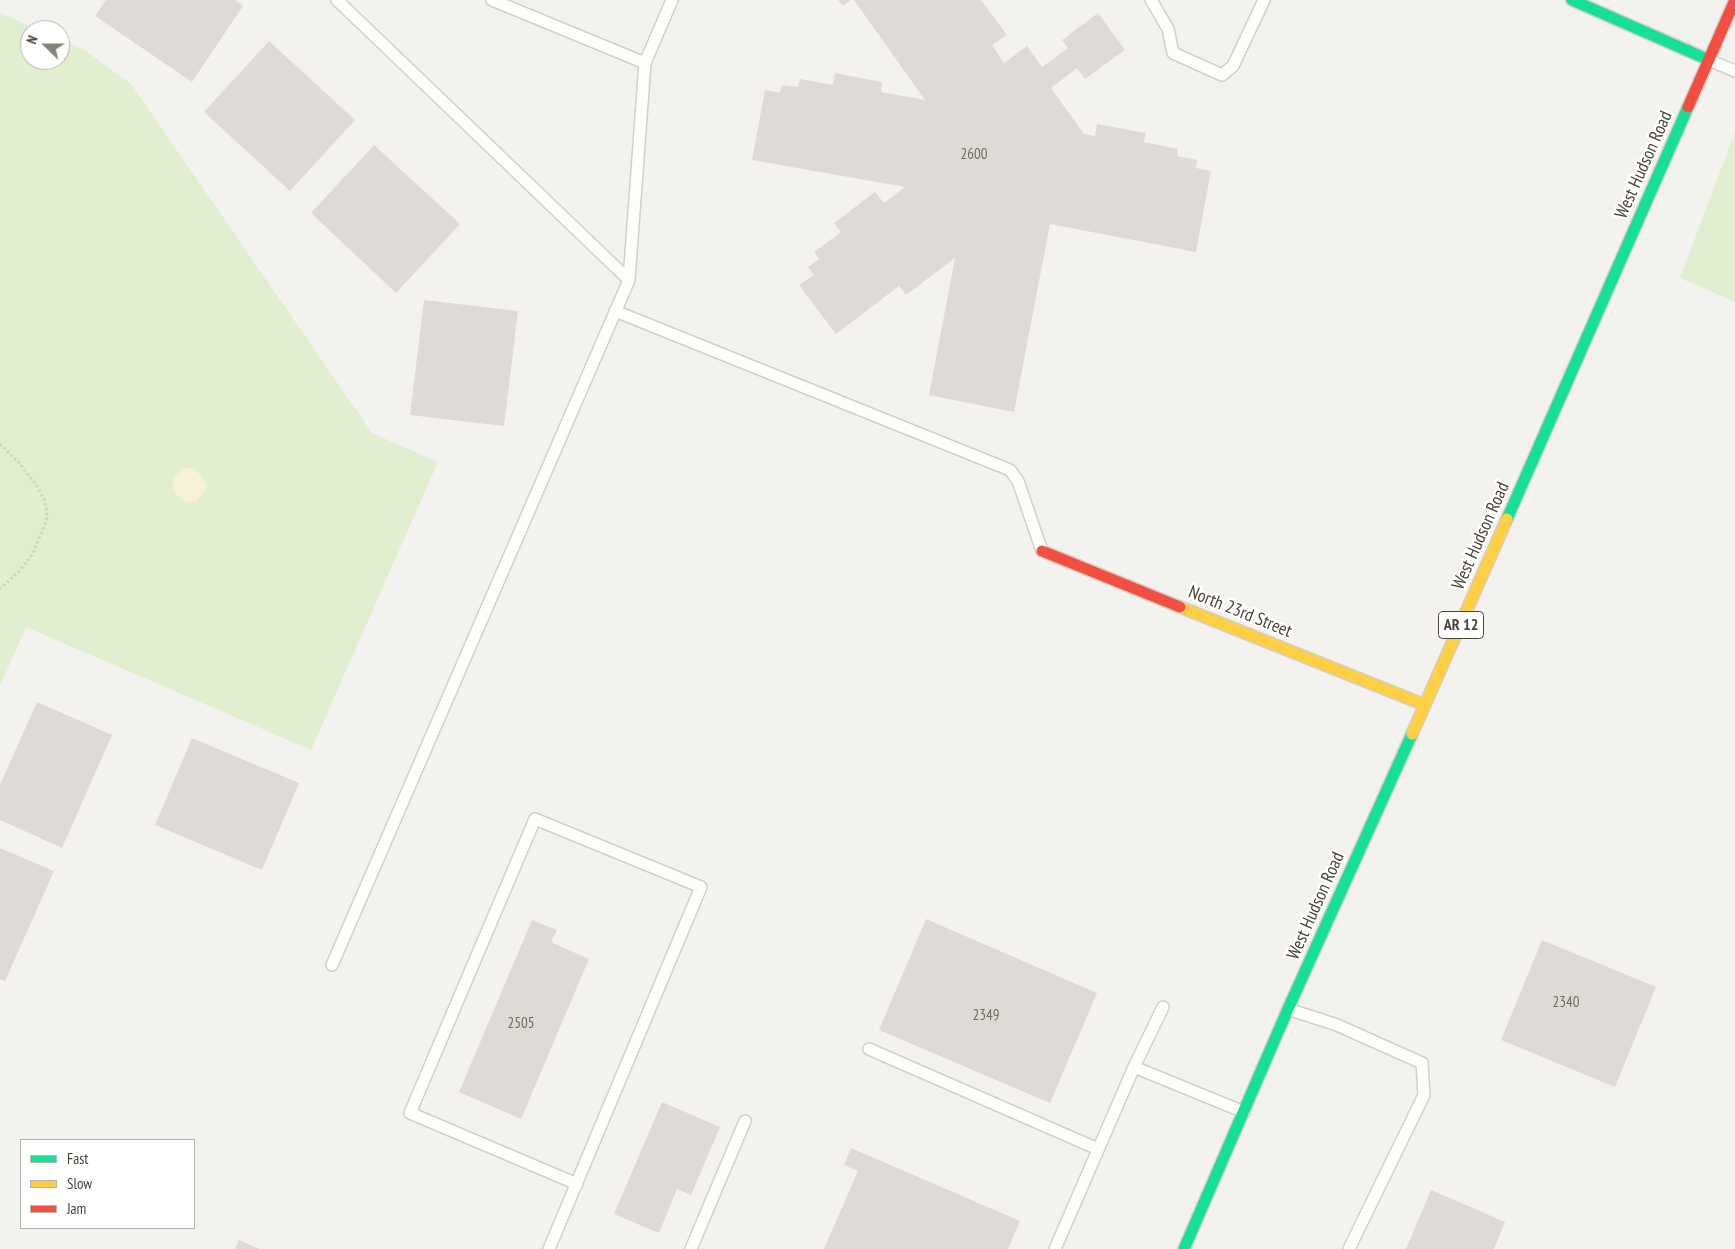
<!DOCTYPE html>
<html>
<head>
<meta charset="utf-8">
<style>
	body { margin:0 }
	#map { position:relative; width:1735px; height:1249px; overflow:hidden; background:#f4f2ee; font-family:"PT Sans Narrow",sans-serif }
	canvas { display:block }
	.legend { position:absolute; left:20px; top:1139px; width:175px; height:90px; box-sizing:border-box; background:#fff; border:1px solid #b7b4b0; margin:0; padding:6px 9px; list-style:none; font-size:15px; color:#4b4439 }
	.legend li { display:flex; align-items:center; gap:10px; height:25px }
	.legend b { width:25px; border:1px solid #b7b4b0 }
	.north { position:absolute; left:20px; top:20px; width:50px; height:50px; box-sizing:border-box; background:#fff; border:1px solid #b7b4b0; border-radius:50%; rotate:292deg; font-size:14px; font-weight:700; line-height:20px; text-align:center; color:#4b4439 }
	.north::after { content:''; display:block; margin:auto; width:18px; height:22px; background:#868178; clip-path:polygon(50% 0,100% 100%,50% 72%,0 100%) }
</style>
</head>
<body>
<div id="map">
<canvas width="1735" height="1249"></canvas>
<ul class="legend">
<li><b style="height:6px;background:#16e098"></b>Fast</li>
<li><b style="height:6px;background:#ffcf43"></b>Slow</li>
<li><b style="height:6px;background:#f24e42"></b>Jam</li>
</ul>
<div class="north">N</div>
</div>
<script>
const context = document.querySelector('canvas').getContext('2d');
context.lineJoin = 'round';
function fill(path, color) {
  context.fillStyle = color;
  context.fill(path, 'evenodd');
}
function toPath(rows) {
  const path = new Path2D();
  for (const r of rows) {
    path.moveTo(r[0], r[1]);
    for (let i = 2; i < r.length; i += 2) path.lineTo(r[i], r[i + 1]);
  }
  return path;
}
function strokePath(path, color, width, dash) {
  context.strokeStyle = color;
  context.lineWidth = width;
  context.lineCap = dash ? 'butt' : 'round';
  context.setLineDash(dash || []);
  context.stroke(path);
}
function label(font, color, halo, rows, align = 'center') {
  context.font = font + ' "PT Sans Narrow",sans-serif';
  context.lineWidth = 5;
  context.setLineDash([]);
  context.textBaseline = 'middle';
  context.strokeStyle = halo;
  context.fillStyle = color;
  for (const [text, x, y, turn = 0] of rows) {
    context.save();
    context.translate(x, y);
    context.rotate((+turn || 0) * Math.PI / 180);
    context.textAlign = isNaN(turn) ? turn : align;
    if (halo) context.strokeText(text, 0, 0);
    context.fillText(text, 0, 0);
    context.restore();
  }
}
fill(toPath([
	[0,13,39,30,30,30,30,60,60,60,60,39,83,49,131,84,372,433,438,462,311,750,26,627,0,686],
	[1735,132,1735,302,1680,278]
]), '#e1eecf');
fill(toPath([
	[185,468,191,468,197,472,201,475,206,484,206,489,203,494,196,502,186,502,177,495,173,489,173,481,175,476]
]), '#f7f0da');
fill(toPath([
	[106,0,235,0,243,6,192,82,95,16],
	[838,0,851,0,843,6],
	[854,0,981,0,1007,35,992,45,1004,63,1027,46,1042,67,1068,48,1062,40,1098,13,1125,50,1085,79,1077,68,1051,88,1084,134,1095,136,1097,124,1146,133,1144,142,1178,149,1177,156,1197,160,1196,168,1211,171,1196,252,1050,224,1014,412,929,395,955,258,906,295,899,286,836,334,799,285,814,275,808,267,819,259,814,252,841,232,834,223,875,192,884,203,905,187,752,160,765,90,780,93,782,85,798,87,800,79,833,85,835,73,882,82,881,92,925,100],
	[269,41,355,120,290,191,204,112],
	[374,145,460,224,396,293,311,213],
	[424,300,518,311,504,426,410,415],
	[37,702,112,735,62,848,0,820,0,785],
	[192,738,299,783,262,870,155,825],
	[0,848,54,871,5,981,0,979],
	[926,919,1097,993,1050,1103,879,1030],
	[532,920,557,930,551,942,589,959,521,1119,459,1092],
	[1542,940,1656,987,1615,1087,1501,1040],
	[662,1102,720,1127,691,1195,677,1189,659,1233,614,1214],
	[851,1148,1020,1221,1008,1249,824,1249,858,1171,844,1165],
	[1431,1190,1505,1222,1494,1249,1406,1249],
	[239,1240,259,1249,235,1249]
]), '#dedbd6');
const lane = toPath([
	[337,0,629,280],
	[492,0,645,63],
	[1151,0,1168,29,1173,53,1222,75,1233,66,1264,0],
	[1709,60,1735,71],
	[615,311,1010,470,1018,481,1042,551],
	[332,965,629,280,645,63,672,0],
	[1163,1007,1134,1067,1244,1112],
	[1288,1009,1337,1025,1422,1063,1424,1095,1349,1249],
	[869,1049,1098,1149],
	[549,1249,701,887,535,819,410,1113,577,1184],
	[691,1249,745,1121],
	[1055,1249,1134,1067]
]);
const fast = toPath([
	[1572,0,1709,60],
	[1507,519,1688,107],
	[1184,1249,1288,1009,1412,734]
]);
const slow = toPath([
	[1180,607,1425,705],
	[1412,734,1507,519]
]);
const jam = toPath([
	[1688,107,1735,0],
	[1042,551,1180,607]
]);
strokePath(lane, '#d2d0cb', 14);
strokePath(fast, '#d3cfc5', 14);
strokePath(slow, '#d3cfc5', 14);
strokePath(jam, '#d3cfc5', 14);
strokePath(toPath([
	[0,444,19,463,37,486,45,501,47,514,46,522,32,555,19,571,0,589]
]), '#d3d2cc', 3, [2.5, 2.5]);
strokePath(lane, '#fdfdfc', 11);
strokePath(fast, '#16e098', 11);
strokePath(slow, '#ffcf43', 11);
strokePath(jam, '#f24e42', 11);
label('15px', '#706a61', null, [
	["2600",974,155],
	["2340",1566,1003],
	["2349",986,1016],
	["2505",521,1024]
]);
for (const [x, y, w] of [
	[1461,625,45]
]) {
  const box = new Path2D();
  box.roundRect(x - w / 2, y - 13.5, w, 27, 4);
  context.fillStyle = '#fff';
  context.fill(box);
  strokePath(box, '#4b4439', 1);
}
label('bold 16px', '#4b4439', null, [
	["AR 12",1461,625]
]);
label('18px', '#4b4439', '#fff', [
	["West Hudson Road",1644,165,-66],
	["West Hudson Road",1481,536,-66],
	["North 23rd Street",1240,612,22],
	["West Hudson Road",1316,906,-66]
]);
</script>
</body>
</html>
